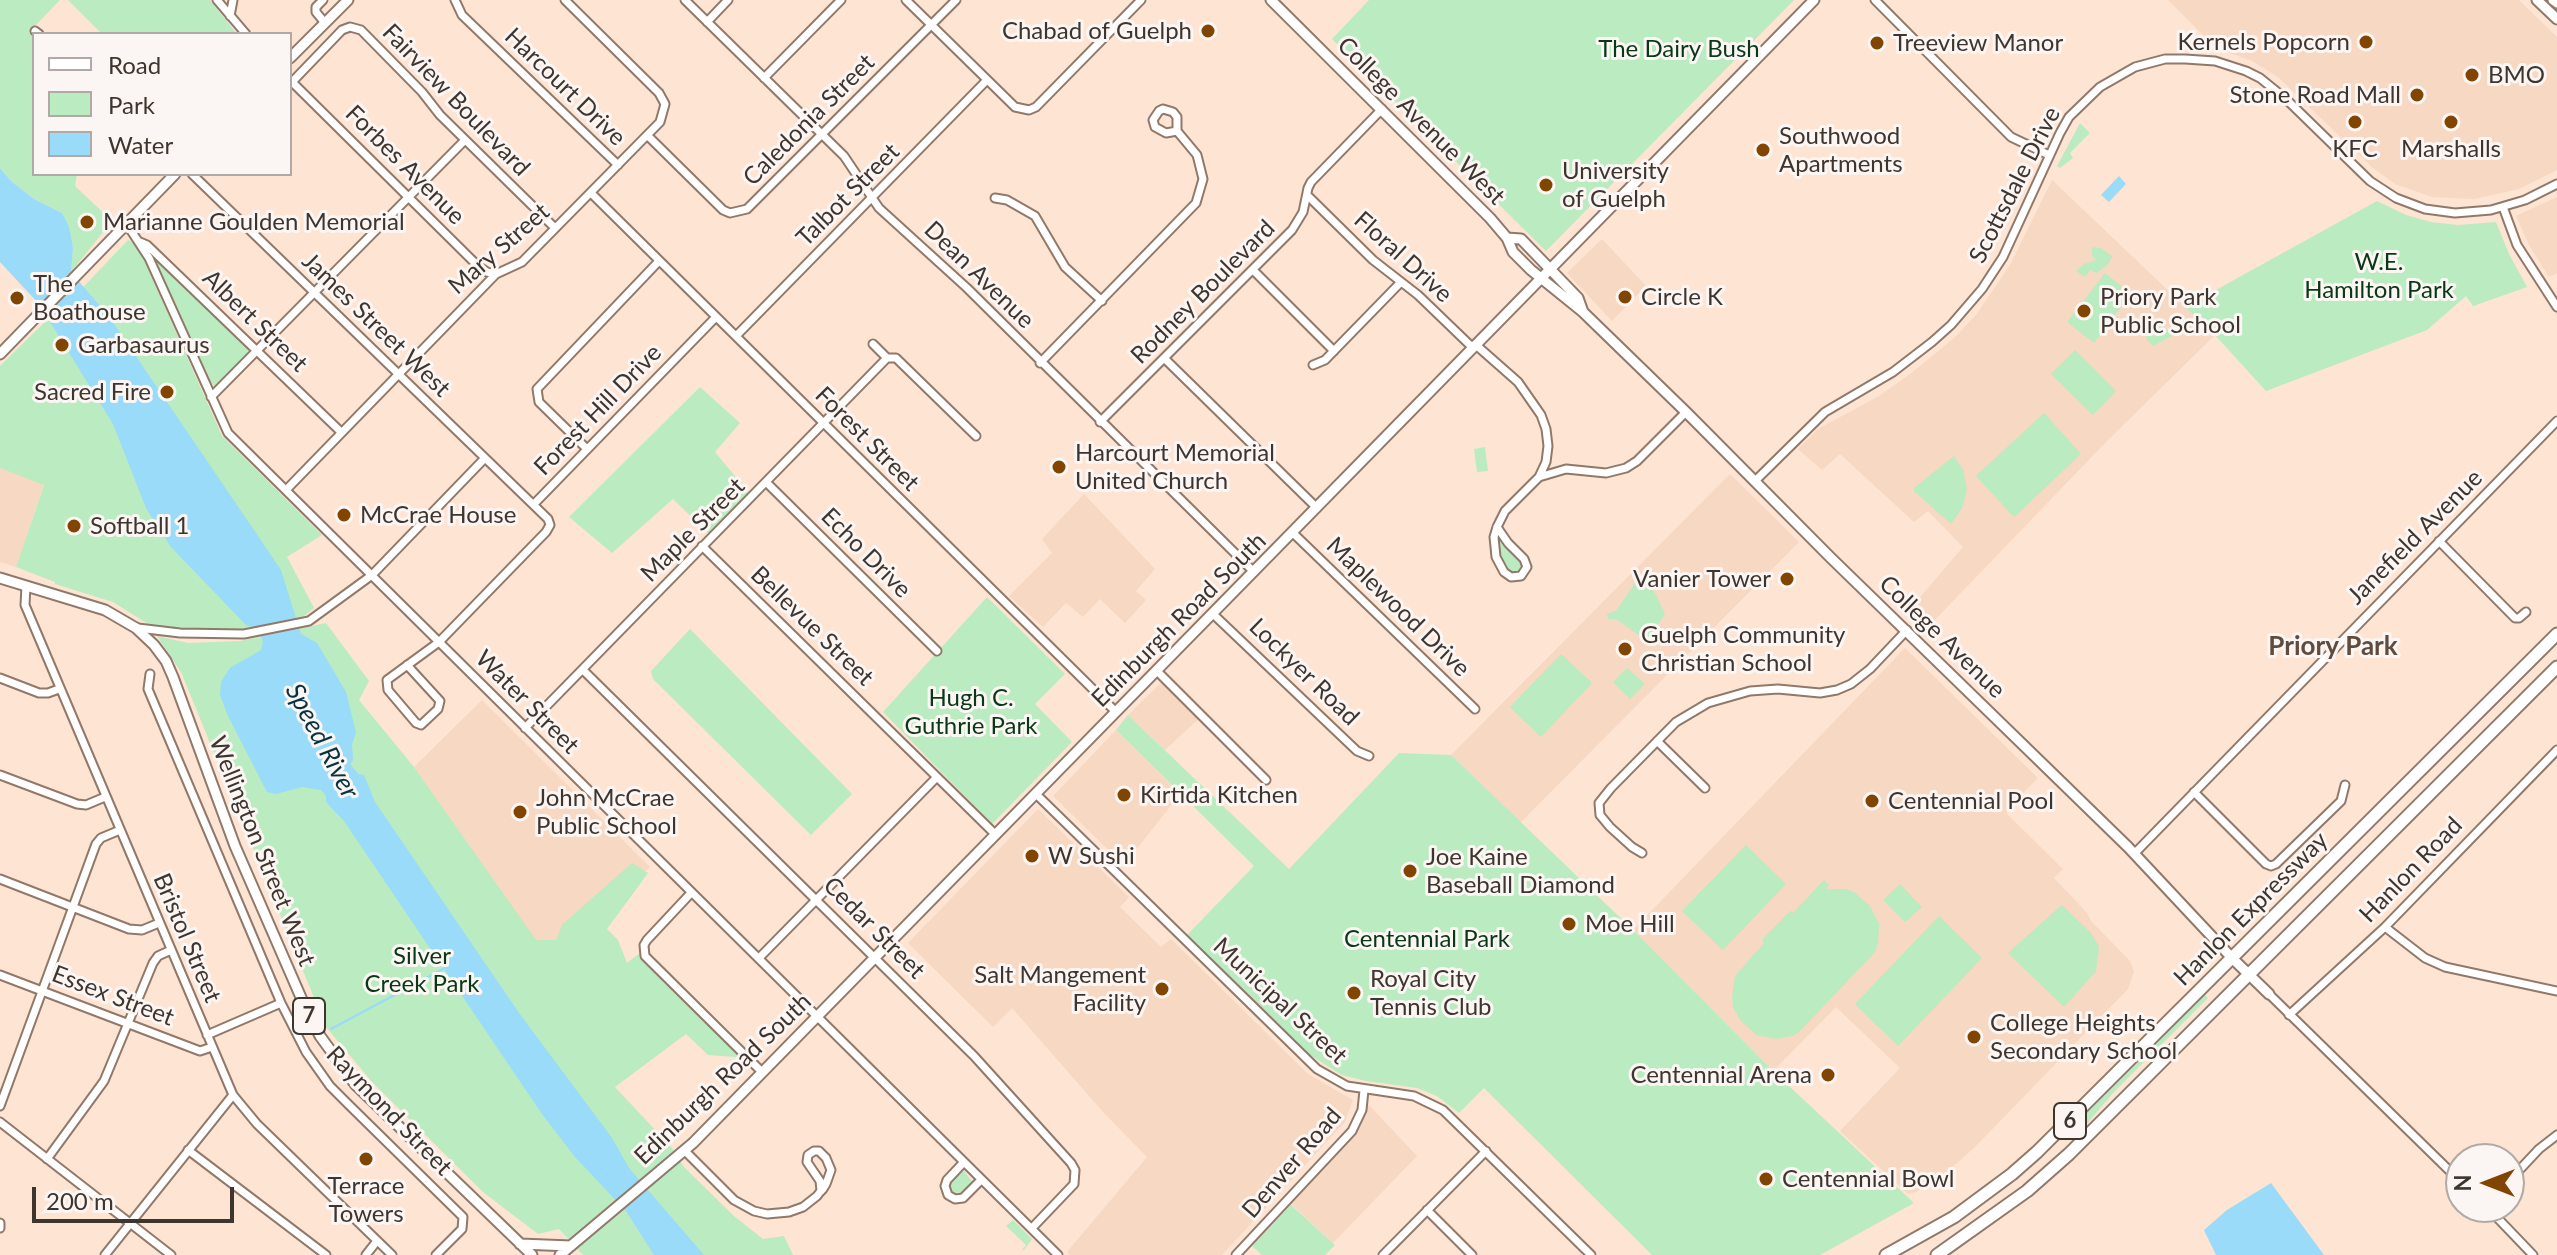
<!DOCTYPE html>
<html>
<head>
<meta charset="utf-8">
<style>
	body { margin:0 }
	#map { position:relative; width:2557px; height:1255px; overflow:hidden; background:#fee4d3; font-family:Lato,sans-serif }
	canvas { display:block }
	.legend { position:absolute; left:32px; top:32px; width:260px; height:144px; box-sizing:border-box; background:#fbf6f3; border:2px solid #b0a9a5; margin:0; padding:10px 14px; list-style:none; font-size:24px; color:#3f352f }
	.legend li { display:flex; align-items:center; gap:16px; height:40px }
	.legend b { width:40px; border:2px solid #b0a9a5 }
	.north { position:absolute; left:2445px; top:1143px; width:80px; height:80px; box-sizing:border-box; background:#fbf6f3; border:2px solid #b0a9a5; border-radius:50%; rotate:270deg; font-size:22px; font-weight:700; line-height:32px; text-align:center; color:#3f352f }
	.north::after { content:''; display:block; margin:auto; width:28px; height:36px; background:#814500; clip-path:polygon(50% 0,100% 100%,50% 72%,0 100%) }
	.scale { position:absolute; left:32px; top:1187px; width:202px; height:36px; box-sizing:border-box; border:4px solid #3f352f; border-top:0; padding-left:10px; font-size:24px; line-height:28px; white-space:nowrap; color:#3f352f; -webkit-text-stroke:6px #fbf6f3; paint-order:stroke }
</style>
</head>
<body>
<div id="map">
<canvas width="2557" height="1255"></canvas>
<ul class="legend">
<li><b style="height:10px;background:#fff"></b>Road</li>
<li><b style="height:22px;background:#baebc1"></b>Park</li>
<li><b style="height:22px;background:#99dbf9"></b>Water</li>
</ul>
<div class="north">N</div>
<div class="scale">200 m</div>
</div>
<script>
const context = document.querySelector('canvas').getContext('2d');
context.lineJoin = 'round';
function fill(path, color) {
  context.fillStyle = color;
  context.fill(path, 'evenodd');
}
function toPath(rows) {
  const path = new Path2D();
  for (const r of rows) {
    path.moveTo(r[0], r[1]);
    for (let i = 2; i < r.length; i += 2) path.lineTo(r[i], r[i + 1]);
  }
  return path;
}
function strokePath(path, color, width, dash) {
  context.strokeStyle = color;
  context.lineWidth = width;
  context.lineCap = dash ? 'butt' : 'round';
  context.setLineDash(dash || []);
  context.stroke(path);
}
function label(font, color, halo, rows, align = 'center') {
  context.font = font + ' Lato,sans-serif';
  context.lineWidth = 6;
  context.setLineDash([]);
  context.textBaseline = 'middle';
  context.strokeStyle = halo;
  context.fillStyle = color;
  for (const [text, x, y, turn = 0] of rows) {
    context.save();
    context.translate(x, y);
    context.rotate((+turn || 0) * Math.PI / 180);
    context.textAlign = isNaN(turn) ? turn : align;
    if (halo) context.strokeText(text, 0, 0);
    context.fillText(text, 0, 0);
    context.restore();
  }
}
fill(toPath([
	[2168,0,2519,0,2557,37,2557,170,2519,189,2474,199,2432,197,2395,184,2373,168,2278,77,2252,61,2216,48],
	[2052,180,2215,335,2106,442,1929,626,1910,609,1963,547,1928,511,1914,522,1840,454,1822,470,1798,449,1818,429,1879,396,1910,374,1954,338,1976,315,2010,265],
	[2557,197,2557,273,2549,277,2529,245,2516,216],
	[1602,239,1646,286,1612,321,1567,273],
	[0,468,44,484,16,567,0,562],
	[1730,474,1799,542,1520,823,1451,755],
	[1084,494,1155,569,1136,591,1146,600,1125,623,1100,599,1083,617,1066,603,1043,627,1009,596,1052,553,1042,539],
	[1905,648,2038,778,2007,809,2007,814,2063,869,2054,878,2087,913,2091,921,2130,961,2134,971,2128,989,1975,1147,1950,1169,1916,1192,1908,1194,1840,1131,1900,1068,1836,1007,1773,1071,1633,930],
	[1167,677,1205,713,1165,750,1128,715],
	[482,700,650,867,546,956,414,767],
	[1116,730,1180,794,1124,865,1053,796],
	[1038,809,1129,897,1120,907,1161,947,1171,939,1308,1074,1353,1100,1345,1122,1222,1255,1070,1255,1067,1252,1147,1157,1104,1113,1012,1008,993,1027,908,943],
	[1369,1105,1417,1156,1333,1243,1291,1204,1356,1134]
]), '#f7d8c2');
fill(toPath([
	[0,0,60,0,30,31,34,36,34,174,77,174,75,186,112,221,71,272,73,247,62,213,34,199,11,181,0,168],
	[68,0,210,0,237,34,102,34],
	[1369,0,1794,0,1546,251,1332,39],
	[2080,123,2090,133,2070,153,2073,158,2060,168,2057,166],
	[2377,201,2406,215,2431,222,2458,225,2496,222,2509,254,2527,287,2473,306,2466,296,2427,330,2266,391,2215,335,2185,307],
	[128,240,137,245,145,262,222,436,322,535,287,557,314,608,298,621,258,629,163,629,148,624,113,602,55,584,55,582,16,567,44,485,0,468,0,366,46,321,51,321],
	[2092,247,2101,248,2113,257,2106,266,2096,273,2090,270,2085,277,2076,271,2084,264,2096,260,2092,256],
	[155,259,246,347,248,351,245,356,216,386,209,382],
	[2105,273,2131,294,2094,343,2067,322],
	[2158,319,2166,330,2170,329,2172,336,2153,346,2147,340,2145,330,2151,321],
	[2075,350,2116,391,2093,415,2051,374],
	[700,387,740,423,715,452,753,498,713,538,673,499,612,553,569,517],
	[2044,413,2081,454,2014,517,1976,476],
	[1485,447,1488,471,1477,472,1474,449],
	[1954,456,1963,470,1967,490,1962,508,1951,524,1914,491,1914,488],
	[1498,539,1520,561,1522,568,1520,572,1513,574,1506,569,1500,558],
	[1639,577,1654,591,1665,614,1647,641,1616,619,1608,619,1607,614,1616,611],
	[987,597,1065,674,1035,704,1072,742,992,824,883,712],
	[326,623,369,681,359,700,414,767,536,940,556,940,562,925,632,863,648,873,607,929,618,940,627,963,644,950,749,1058,708,1055,686,1034,615,1087,672,1148,684,1167,735,1217,763,1239,784,1236,793,1255,583,1255,559,1229,538,1234,483,1192,373,1083,326,1027,181,672,157,636,188,643,240,641],
	[690,629,852,794,811,835,653,679,651,671],
	[1561,654,1592,683,1541,737,1510,707],
	[1627,668,1645,684,1630,699,1613,682],
	[1128,715,1289,869,1399,753,1451,755,1633,930,1773,1071,1914,1203,1820,1255,1652,1255,1484,1088,1459,1113,1437,1096,1417,1088,1366,1081,1342,1075,1275,1033,1186,936,1254,866,1116,730],
	[1746,845,1786,884,1723,950,1682,911],
	[1824,880,1829,885,1826,889,1845,889,1854,892,1870,906,1879,924,1878,943,1875,952,1799,1032,1792,1036,1776,1039,1757,1035,1741,1021,1733,1007,1732,997,1735,976,1764,943,1762,940,1790,911,1793,913],
	[1900,884,1922,907,1905,922,1883,900],
	[2062,905,2091,933,2099,947,2096,971,2064,1007,2008,953],
	[1939,916,1982,958,1898,1046,1855,1004],
	[2204,994,2208,998,2114,1092,2084,1127,2078,1119],
	[963,1170,972,1181,963,1192,954,1193,950,1188,951,1182],
	[1291,1205,1335,1245,1325,1255,1262,1255,1252,1246],
	[1013,1220,1032,1239,1024,1250,1022,1250,1026,1245,1006,1226]
]), '#baebc1');
fill(toPath([
	[0,168,11,181,34,199,62,213,69,227,73,248,71,272,110,318,281,570,301,634,317,643,346,692,356,733,352,744,353,760,350,764,358,774,364,775,375,802,519,1013,612,1138,629,1168,704,1255,654,1255,626,1211,575,1157,542,1114,344,821,326,802,326,796,321,790,302,787,276,794,267,792,228,716,220,695,221,682,230,668,261,650,263,642,258,629,246,625,171,547,146,508,113,424,39,304,0,262],
	[2119,176,2126,184,2109,202,2101,195],
	[2271,1183,2324,1255,2216,1255,2204,1230,2227,1210]
]), '#99dbf9');
strokePath(toPath([
	[331,1029,443,969]
]), '#99dbf9', 2);
const minor = toPath([
	[217,0,246,34],
	[323,0,316,7,316,12,325,23],
	[455,0,462,15,618,165],
	[685,0,844,156,879,208,967,288,1254,572],
	[906,0,1015,107,1029,110,1036,107,1141,0],
	[1875,0,2011,137,2049,155],
	[230,16,233,0],
	[707,22,728,0],
	[35,31,39,34],
	[764,78,841,0],
	[291,81,478,266,487,272,496,274],
	[292,82,342,30,350,27,361,30,422,92,440,115,555,228],
	[648,136,723,210,730,213,747,209,956,0],
	[192,174,548,519,550,525,546,532,439,642,387,680,388,690,416,723,421,725,438,709,440,701,407,665],
	[591,193,1116,712],
	[1307,195,1373,260,1418,295,1473,348],
	[995,198,1007,200,1035,216,1065,267,1102,301],
	[2503,207,2517,245,2557,307],
	[126,225,132,232,149,258,228,433,1058,1255],
	[140,242,147,245,341,432],
	[1253,270,1334,351],
	[736,336,987,80],
	[873,344,887,358,896,358,976,436],
	[1476,345,1518,382,1541,415,1546,429,1548,446,1546,462,1539,477,1566,469,1606,473,1626,468,1637,461,1686,412],
	[1165,359,1317,508],
	[1040,363,1196,203,1203,179,1197,155,1177,131,1177,117,1173,112,1163,109,1159,111,1153,120,1155,127,1166,133,1177,131],
	[1313,365,1325,360,1401,282],
	[211,397,465,140],
	[1100,422,1292,230,1303,212,1308,188,1311,182,1382,109],
	[587,449,539,402,537,389,659,261],
	[1755,481,1825,412,1893,372,1932,342,1951,325,1982,289,2003,257,2060,133,2069,117,2100,87,2135,67,2165,59,2185,59,2215,61,2246,71,2260,78,2286,99,2370,181,2396,198,2425,209,2455,213,2491,210,2525,200,2557,184],
	[767,483,937,651],
	[286,490,496,274,522,262,660,122,665,104,659,93,565,0],
	[534,504,716,317],
	[1497,527,1508,543,1524,559,1527,567,1521,576,1511,577,1504,572,1496,557,1494,537,1497,527,1505,511,1539,477],
	[1293,533,1475,709],
	[2439,541,2515,618,2519,618,2526,612],
	[702,546,996,835],
	[26,586,25,605,233,1095,257,1124,392,1255],
	[1213,614,1357,751,1369,756],
	[138,628,180,633,244,634,309,621,372,575,485,458],
	[583,670,974,1056,1071,1163,1075,1170,1074,1184,1032,1228],
	[1157,671,1266,780],
	[150,674,148,689,281,1003,306,1052,330,1086,350,1106,463,1217,462,1229,436,1255],
	[0,678,39,693,48,693,59,689],
	[525,728,887,358],
	[1657,741,1705,788],
	[0,775,77,804,86,805,105,797],
	[2194,792,2266,864,2271,866,2276,864,2341,801,2345,785],
	[1036,794,1317,1069,1347,1086,1414,1096,1443,1110,1591,1255],
	[1642,853,1632,847,1610,827,1600,815,1599,803,1611,788,1676,722,1708,703,1750,691,1778,689,1820,693,1837,690,1851,684,1870,669,1907,630],
	[2134,854,2557,421],
	[0,879,129,929,142,930,159,923],
	[691,893,647,940,644,945,645,956,762,1072],
	[2385,927,2425,958,2445,967,2557,991],
	[759,958,937,777],
	[0,975,200,1051,212,1047],
	[2269,994,2461,1182],
	[2289,1015,2385,927,2557,750],
	[207,1035,281,1003],
	[0,1106,96,844,101,838,120,830],
	[0,1122,171,1255],
	[188,1150,326,1255],
	[684,1150,734,1200,754,1211,767,1214,789,1212,803,1207,817,1196,820,1192,823,1189,826,1184,831,1170,826,1158,819,1151,814,1151,808,1155,807,1162,820,1181,821,1191],
	[47,1159,104,1081,153,963,158,956,171,950],
	[964,1162,947,1180,945,1186,948,1195,955,1199,963,1198,981,1180],
	[2509,1181,2539,1149,2557,1135],
	[2487,1207,2533,1255],
	[1427,1210,1472,1255],
	[0,1223,0,1228],
	[105,1255,233,1095],
	[366,1255,377,1241],
	[1236,1255,1352,1131,1362,1110,1364,1090],
	[1383,1255,1486,1151]
]);
const major = toPath([
	[1271,0,1490,218,1507,238,1513,252,1531,270,1583,312,1686,412,1831,558,2128,847,2232,958,2269,994],
	[2537,0,2557,19],
	[2553,0,2557,3],
	[290,58,348,0],
	[1507,238,1521,239,1578,298,1583,312],
	[0,354,175,174],
	[0,578,105,610,136,628,154,645,166,661,173,677,235,846,306,1009,320,1036,355,1084,532,1255],
	[520,1244,571,1246],
	[560,1255,693,1143,1814,0]
]);
const highway = toPath([
	[1886,1255,1954,1217,2012,1174,2037,1152,2557,634],
	[1937,1255,2027,1191,2069,1154,2557,667]
]);
strokePath(minor, '#90796a', 11);
strokePath(major, '#90796a', 13);
strokePath(highway, '#90796a', 15);
strokePath(minor, '#fff', 7);
strokePath(major, '#fff', 9);
strokePath(highway, '#fff', 11);
for (const [x, y, r, color] of [
	[1208,31,8,"#814500"],
	[2366,42,8,"#814500"],
	[1877,43,8,"#814500"],
	[2472,75,8,"#814500"],
	[2417,95,8,"#814500"],
	[2355,122,8,"#814500"],
	[2451,122,8,"#814500"],
	[1763,150,8,"#814500"],
	[1546,185,8,"#814500"],
	[87,222,8,"#814500"],
	[1625,297,8,"#814500"],
	[17,298,8,"#814500"],
	[2084,311,8,"#814500"],
	[62,345,8,"#814500"],
	[167,392,8,"#814500"],
	[1059,467,8,"#814500"],
	[344,515,8,"#814500"],
	[74,526,8,"#814500"],
	[1787,579,8,"#814500"],
	[1625,649,8,"#814500"],
	[1124,795,8,"#814500"],
	[1872,801,8,"#814500"],
	[520,812,8,"#814500"],
	[1032,856,8,"#814500"],
	[1410,871,8,"#814500"],
	[1569,924,8,"#814500"],
	[1162,989,8,"#814500"],
	[1354,993,8,"#814500"],
	[1974,1037,8,"#814500"],
	[1828,1075,8,"#814500"],
	[366,1159,8,"#814500"],
	[1766,1179,8,"#814500"]
]) {
  const dot = new Path2D();
  dot.arc(x, y, r, 0, 2 * Math.PI);
  context.fillStyle = color;
  context.fill(dot);
  strokePath(dot, '#fbf6f3', 3);
}
for (const [x, y, w] of [
	[309,1016,32],
	[2070,1121,32]
]) {
  const box = new Path2D();
  box.roundRect(x - w / 2, y - 18, w, 36, 6);
  context.fillStyle = '#fbf6f3';
  context.fill(box);
  strokePath(box, '#3f352f', 2);
}
label('bold 22px', '#3f352f', null, [
	["7",309,1016],
	["6",2070,1121]
]);
label('24px', '#3f352f', '#fbf6f3', [
	["Chabad of Guelph",1192,31,"right"],
	["Kernels Popcorn",2350,42,"right"],
	["Treeview Manor",1893,43],
	["BMO",2488,75],
	["Stone Road Mall",2401,95,"right"],
	["Southwood",1779,136],
	["Apartments",1779,164],
	["KFC",2355,149,"center"],
	["Marshalls",2451,149,"center"],
	["University",1562,171],
	["of Guelph",1562,199],
	["Marianne Goulden Memorial",103,222],
	["The",33,284],
	["Boathouse",33,312],
	["Circle K",1641,297],
	["Priory Park",2100,297],
	["Public School",2100,325],
	["Garbasaurus",78,345],
	["Sacred Fire",151,392,"right"],
	["Harcourt Memorial",1075,453],
	["United Church",1075,481],
	["McCrae House",360,515],
	["Softball 1",90,526],
	["Vanier Tower",1771,579,"right"],
	["Guelph Community",1641,635],
	["Christian School",1641,663],
	["Kirtida Kitchen",1140,795],
	["John McCrae",536,798],
	["Public School",536,826],
	["Centennial Pool",1888,801],
	["W Sushi",1048,856],
	["Joe Kaine",1426,857],
	["Baseball Diamond",1426,885],
	["Moe Hill",1585,924],
	["Salt Mangement",1146,975,"right"],
	["Facility",1146,1003,"right"],
	["Royal City",1370,979],
	["Tennis Club",1370,1007],
	["College Heights",1990,1023],
	["Secondary School",1990,1051],
	["Centennial Arena",1812,1075,"right"],
	["Centennial Bowl",1782,1179],
	["Terrace",366,1186,"center"],
	["Towers",366,1214,"center"]
], 'left');
label('24px', '#093817', '#fbf6f3', [
	["The Dairy Bush",1679,49],
	["W.E.",2379,262],
	["Hamilton Park",2379,290],
	["Hugh C.",971,698],
	["Guthrie Park",971,726],
	["Centennial Park",1427,939],
	["Silver",422,956],
	["Creek Park",422,984]
]);
label('24px', '#3f352f', '#fbf6f3', [
	["Harcourt Drive",565,87,44],
	["Fairview Boulevard",456,100,46],
	["Caledonia Street",809,120,-45],
	["College Avenue West",1421,121,45],
	["Forbes Avenue",405,165,45],
	["Scottsdale Drive",2015,185,-63],
	["Talbot Street",848,195,-45],
	["Mary Street",499,249,-41],
	["Floral Drive",1403,257,42],
	["Dean Avenue",979,275,44],
	["Rodney Boulevard",1203,292,-45],
	["Albert Street",255,321,44],
	["James Street West",376,325,44],
	["Forest Hill Drive",598,410,-46],
	["Forest Street",867,439,45],
	["Maple Street",693,530,-45],
	["Janefield Avenue",2415,537,-45],
	["Echo Drive",866,553,45],
	["Maplewood Drive",1398,607,44],
	["Edinburgh Road South",1179,620,-45],
	["Bellevue Street",812,626,44],
	["College Avenue",1942,637,44],
	["Lockyer Road",1304,672,44],
	["Water Street",527,702,45],
	["Wellington Street West",262,851,68],
	["Hanlon Road",2411,870,-46],
	["Hanlon Expressway",2251,909,-45],
	["Cedar Street",874,928,45],
	["Bristol Street",187,938,67],
	["Essex Street",113,996,21],
	["Municipal Street",1280,1001,43],
	["Edinburgh Road South",723,1079,-44],
	["Raymond Street",389,1111,46],
	["Denver Road",1292,1163,-49]
]);
label('bold 26px', '#604b3d', '#fbf6f3', [
	["Priory Park",2333,647]
]);
label('italic 26px', '#093141', '#fbf6f3', [
	["Speed River",322,741,62]
]);
</script>
</body>
</html>
